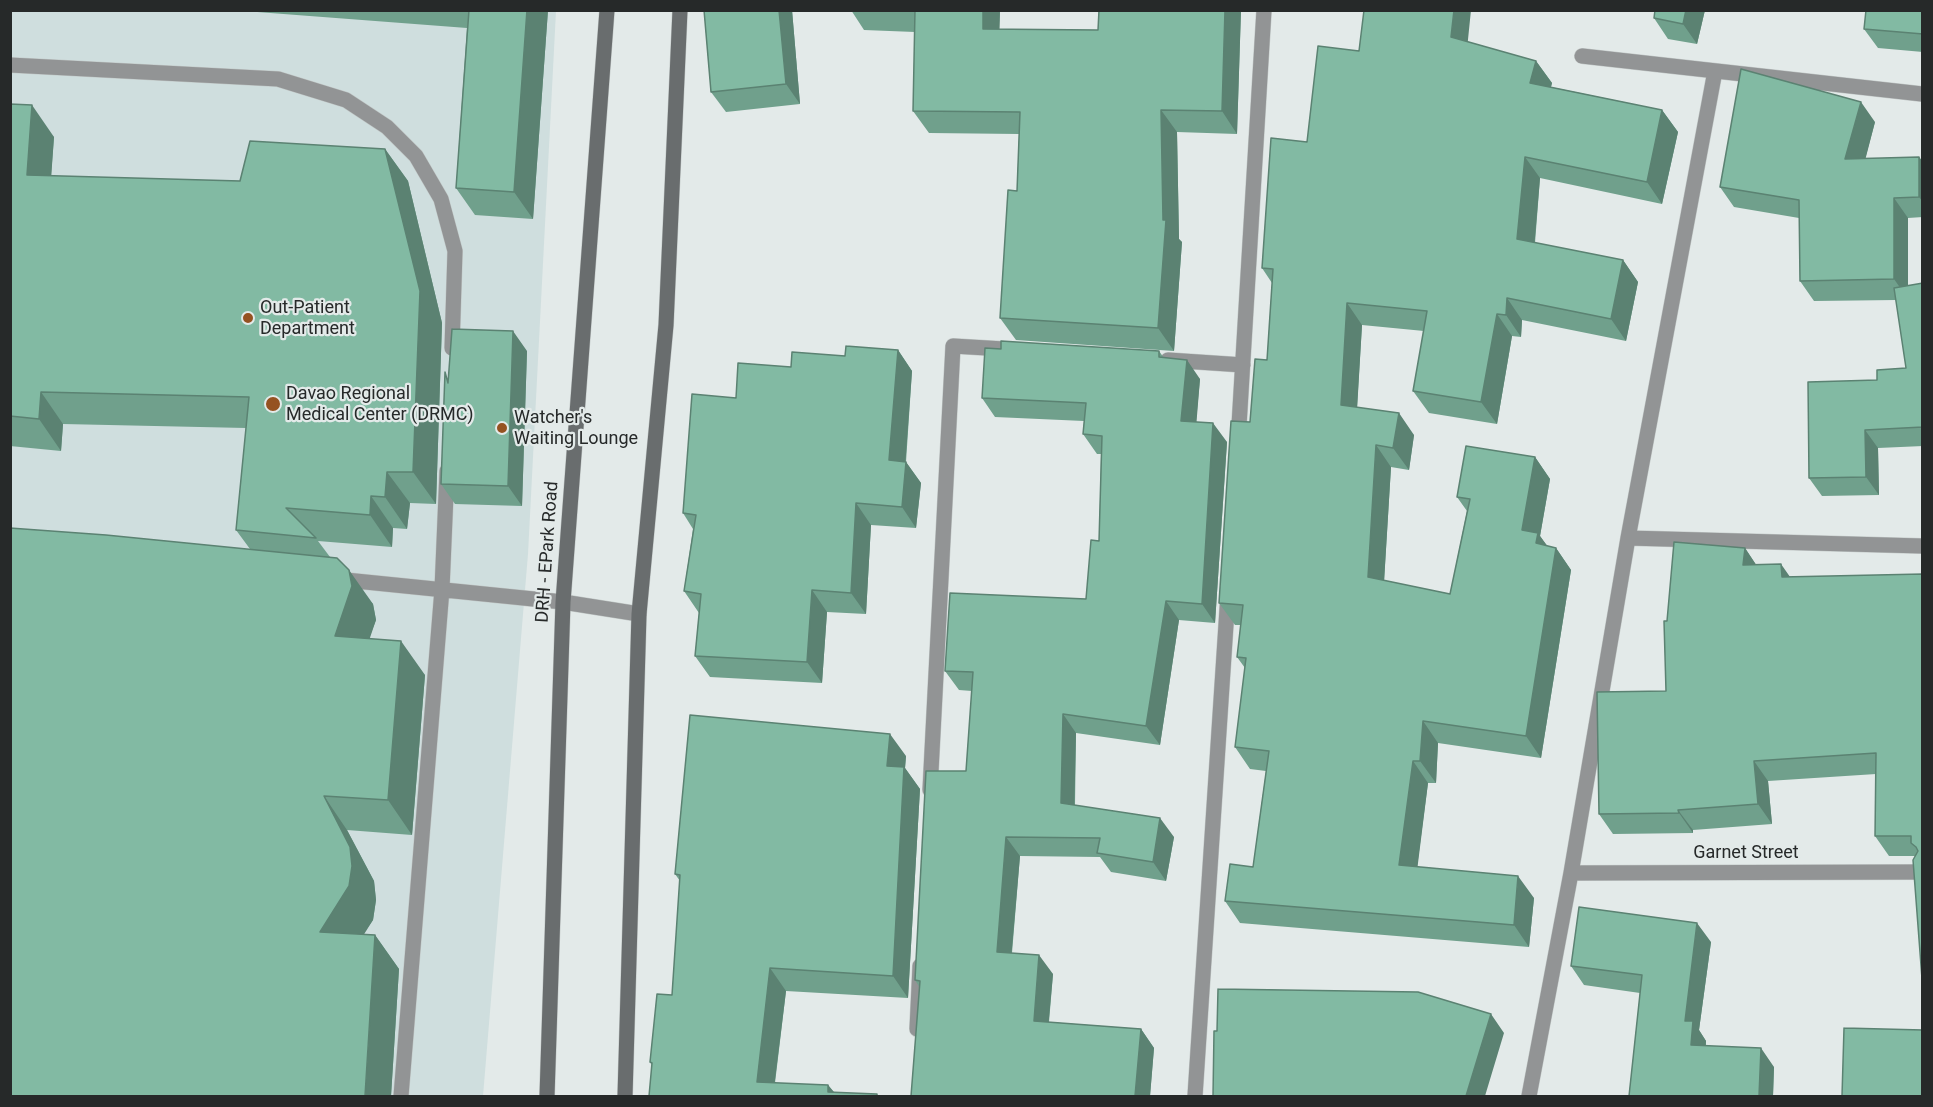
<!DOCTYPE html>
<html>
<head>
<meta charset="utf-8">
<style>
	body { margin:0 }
	#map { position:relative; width:1933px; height:1107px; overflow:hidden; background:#e3eae9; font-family:Roboto,sans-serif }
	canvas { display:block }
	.frame { position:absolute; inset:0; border:12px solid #262929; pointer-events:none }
</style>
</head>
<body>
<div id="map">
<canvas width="1933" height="1107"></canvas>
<div class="frame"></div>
</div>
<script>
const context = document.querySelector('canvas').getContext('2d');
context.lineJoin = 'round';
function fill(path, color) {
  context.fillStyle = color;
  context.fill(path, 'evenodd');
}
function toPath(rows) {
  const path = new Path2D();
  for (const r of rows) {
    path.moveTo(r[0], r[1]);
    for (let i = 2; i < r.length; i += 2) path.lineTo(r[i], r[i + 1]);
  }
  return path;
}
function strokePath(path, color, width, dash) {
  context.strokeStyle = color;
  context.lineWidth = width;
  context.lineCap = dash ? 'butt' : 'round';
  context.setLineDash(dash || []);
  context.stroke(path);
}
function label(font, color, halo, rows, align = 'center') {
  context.font = font + ' Roboto,sans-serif';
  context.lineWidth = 4.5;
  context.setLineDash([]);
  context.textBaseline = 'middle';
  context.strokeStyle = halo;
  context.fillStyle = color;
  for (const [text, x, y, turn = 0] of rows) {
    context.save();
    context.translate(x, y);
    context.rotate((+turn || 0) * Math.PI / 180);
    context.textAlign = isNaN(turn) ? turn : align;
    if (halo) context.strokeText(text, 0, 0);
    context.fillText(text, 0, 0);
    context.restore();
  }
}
fill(toPath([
	[10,11,556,11,528,554,483,1096,11,1096]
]), '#cfdede');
const service = toPath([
	[10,65,278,79,346,100,387,127,416,156,441,199,455,251,452,348],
	[336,579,563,602,639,614],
	[401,1096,442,589,447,471]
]);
const minor = toPath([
	[1582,56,1922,94],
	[1168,360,1243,365],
	[1238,442,1264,10],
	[1628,538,1922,546],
	[930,790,953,346,1004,349],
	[1571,873,1922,872],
	[917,1029,920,966],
	[1195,1096,1228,594],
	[1529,1096,1571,873,1628,538,1715,71]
]);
const secondary = toPath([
	[547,1096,563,602,607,10],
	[625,1096,639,614,666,325,680,10]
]);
strokePath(service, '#c1c7c6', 16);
strokePath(minor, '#c1c7c6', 16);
strokePath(secondary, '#c1c7c6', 16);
strokePath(service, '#929495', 15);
strokePath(minor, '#929495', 15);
strokePath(secondary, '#696d6e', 15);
fill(toPath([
	[231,10,548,10,533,219,475,215,456,188,467,28],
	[704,10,792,10,800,104,726,112,711,92],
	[851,10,1000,10,999,29,1098,30,1099,10,1241,10,1237,134,1177,132,1179,239,1182,242,1174,351,1016,340,1000,318,1017,191,1019,134,929,133,913,111,915,32,864,30],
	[1655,10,1705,10,1697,44,1668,39,1654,18],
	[1923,10,1923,52,1878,48,1864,29],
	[1468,42,1536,61,1552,83,1551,87,1662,110,1678,132,1662,204,1540,178,1535,243,1623,260,1638,282,1626,341,1522,320,1521,337,1512,336,1497,424,1429,413,1413,391,1424,331,1362,325,1357,407,1414,435,1409,470,1391,467,1384,581,1450,594,1467,511,1457,497,1535,457,1550,479,1540,536,1547,546,1556,548,1571,570,1541,758,1438,743,1436,783,1428,783,1417,867,1534,898,1529,947,1240,923,1225,901,1253,867,1266,771,1250,769,1235,747,1245,668,1237,657,1241,625,1235,625,1219,603,1267,360,1272,283,1262,268,1307,142,1359,51],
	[10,104,54,137,51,176,240,181,385,149,408,181,442,323,436,504,410,503,407,529,393,528,392,547,318,541,330,557,373,604,376,620,369,638,425,675,412,835,347,830,374,881,376,900,373,920,363,934,375,935,399,969,391,1096,250,549,236,530,246,428,63,424,61,451,10,446],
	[1875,122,1865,159,1919,157,1923,162,1923,217,1908,218,1908,286,1923,283,1923,446,1878,448,1879,495,1822,496,1809,478,1877,380,1906,368,1896,300,1814,301,1800,281,1799,218,1734,207,1720,187],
	[1001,349,1159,351,1164,358,1200,379,1196,422,1227,442,1215,623,1179,620,1160,745,1076,733,1075,805,1174,837,1166,881,1111,872,1100,857,1020,856,1012,953,1053,974,1049,1022,1141,1029,1154,1048,1150,1096,911,1096,920,988,915,980,966,771,972,691,959,690,945,671,1086,599,1099,541,1101,454,1097,454,1083,434,1084,421,995,417,982,398],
	[898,350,912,371,906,462,921,483,916,528,871,525,866,614,827,612,822,683,710,677,695,656,699,613,684,591,693,529,683,513,736,398,791,367,845,356],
	[527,351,522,506,455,504,441,484],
	[1745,548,1756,565,1790,577,1923,574,1923,992,1915,856,1889,856,1875,836,1876,774,1768,781,1772,824,1693,830,1693,833,1613,834,1599,814,1666,691,1667,621],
	[906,756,905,768,920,789,908,998,786,991,775,1083,828,1085,834,1092,649,1096,652,1065,650,1062,672,995,680,881,675,874],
	[1711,942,1699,1030,1706,1041,1706,1045,1774,1067,1773,1096,1629,1096,1640,993,1584,985,1571,966]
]), '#70a08c');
fill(toPath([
	[527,10,548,10,533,219,514,192],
	[779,10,792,10,800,104,786,84],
	[983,10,1000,10,999,51,983,29],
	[1225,10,1241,10,1237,134,1222,111],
	[1454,10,1471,10,1466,59,1451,37],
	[1686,10,1705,10,1697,44,1683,24],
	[1536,61,1552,83,1546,105,1530,83],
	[1861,102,1875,122,1860,180,1845,159],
	[32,105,54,137,49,207,27,175],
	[1161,110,1177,132,1179,239,1182,242,1174,351,1158,328,1163,220],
	[1662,110,1678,132,1662,204,1647,182],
	[385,149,408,181,442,323,436,504,413,472],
	[1525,157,1540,178,1533,261,1517,239],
	[1919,157,1923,162,1923,202,1919,197],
	[1894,198,1908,218,1908,299,1894,279],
	[1623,260,1638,282,1626,341,1611,319],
	[1507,298,1522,320,1521,337,1506,315],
	[1347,303,1362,325,1356,427,1341,405],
	[1497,314,1512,336,1497,424,1481,402],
	[513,331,527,351,522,506,508,486],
	[898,350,912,371,904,482,889,460],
	[1187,360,1200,379,1195,440,1181,421],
	[41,392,63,424,61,451,39,419],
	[1399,413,1414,435,1409,470,1393,448],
	[1213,423,1227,442,1215,623,1202,604],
	[1865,430,1878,448,1879,495,1866,477],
	[1376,445,1391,467,1383,599,1368,577],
	[1535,457,1550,479,1540,536,1554,555,1552,565,1522,530],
	[906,462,921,483,916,528,902,507],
	[387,472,410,503,407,529,385,497],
	[371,496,393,528,392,547,370,515],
	[856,503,871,525,866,614,851,593],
	[1556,548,1571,570,1541,758,1526,736],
	[1745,548,1759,569,1743,565],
	[1781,564,1795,584,1782,577],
	[349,570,373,604,376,620,359,670,335,636],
	[812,590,827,612,822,683,807,662],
	[1166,601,1179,620,1160,745,1146,726],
	[401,641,425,675,412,835,388,800],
	[1063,714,1076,733,1074,822,1061,803],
	[1423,721,1438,743,1436,783,1420,761],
	[890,734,906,756,905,768,920,789,908,998,893,976,887,766],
	[1413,761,1428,783,1415,887,1399,865],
	[1754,761,1768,781,1772,824,1758,804],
	[324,796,347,830,374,881,376,900,373,920,344,966,320,932],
	[1678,810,1693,830,1693,833,1679,813],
	[1160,818,1174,837,1166,881,1153,862],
	[1006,837,1020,856,1010,971,997,952],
	[1518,876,1534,898,1529,947,1514,925],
	[1697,923,1711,942,1699,1030,1706,1041,1704,1064,1691,1045,1685,1021],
	[375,935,399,969,391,1096,365,1096],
	[1039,955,1053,974,1047,1040,1034,1021],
	[770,968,786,991,773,1096,757,1082],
	[1491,1014,1504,1033,1485,1096,1466,1096],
	[1141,1029,1154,1048,1150,1096,1135,1096],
	[1761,1048,1774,1067,1773,1096,1759,1096],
	[828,1085,837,1096,828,1092]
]), '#5b8272');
const building = toPath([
	[469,10,527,10,514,192,456,188,469,10],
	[704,10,779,10,786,84,711,92,704,10],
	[915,10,983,10,983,29,1098,30,1099,10,1225,10,1222,111,1161,110,1163,220,1166,220,1158,328,1000,318,1008,190,1017,191,1020,112,913,111,915,10],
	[1364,10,1454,10,1451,37,1536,61,1530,83,1662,110,1647,182,1525,157,1517,239,1623,260,1611,319,1507,298,1506,315,1497,314,1481,402,1413,391,1427,311,1347,303,1341,405,1399,413,1393,448,1376,445,1368,577,1450,594,1470,499,1457,497,1466,446,1535,457,1522,530,1538,533,1536,543,1556,548,1526,736,1423,721,1420,761,1413,761,1399,865,1518,876,1514,925,1225,901,1230,864,1253,867,1269,751,1235,747,1246,658,1237,657,1243,605,1219,603,1231,421,1250,422,1255,359,1267,360,1273,269,1262,268,1271,138,1307,142,1318,46,1359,51,1364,10],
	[1655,10,1686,10,1683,24,1654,18,1655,10],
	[1866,10,1923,10,1923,34,1864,29,1866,10],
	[1741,69,1861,102,1845,159,1919,157,1919,197,1894,198,1894,279,1800,281,1799,200,1720,187,1741,69],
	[10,104,32,105,27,175,240,181,250,141,385,149,420,291,413,472,387,472,385,497,371,496,370,515,286,508,316,538,236,530,249,397,41,392,39,419,10,416,10,104],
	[1923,283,1923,427,1865,430,1866,477,1809,478,1808,382,1877,380,1877,370,1906,368,1894,288,1923,283],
	[452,329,513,331,508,486,441,484,445,372,448,383,452,329],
	[1001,341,1159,351,1159,357,1187,360,1181,421,1213,423,1202,604,1166,601,1146,726,1063,714,1061,803,1160,818,1153,862,1097,853,1100,838,1006,837,997,952,1039,955,1034,1021,1141,1029,1135,1096,911,1096,920,981,915,980,926,771,966,771,973,672,945,671,950,593,1086,599,1091,540,1099,541,1102,436,1083,434,1086,403,982,398,985,348,1001,349,1001,341],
	[846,346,898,350,889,460,906,462,902,507,856,503,851,593,812,590,807,662,695,656,701,594,684,591,696,515,683,513,692,394,736,398,738,363,791,367,792,352,845,356,846,346],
	[10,528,106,535,337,558,349,570,352,586,335,636,401,641,388,800,324,796,350,847,352,866,349,886,320,932,375,935,365,1096,10,1096,10,528],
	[1674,542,1745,548,1743,565,1781,564,1782,577,1923,574,1923,992,1913,860,1918,851,1916,847,1911,843,1911,836,1875,836,1876,753,1754,761,1758,804,1678,810,1679,813,1599,814,1597,692,1666,691,1664,621,1667,621,1674,542],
	[690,715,890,734,887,766,904,767,893,976,770,968,757,1082,828,1085,828,1092,877,1094,877,1096,649,1096,652,1063,650,1062,657,994,672,995,680,875,675,874,690,715],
	[1579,907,1697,923,1685,1021,1693,1021,1691,1045,1761,1048,1759,1096,1629,1096,1642,975,1571,966,1579,907],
	[1218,989,1418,992,1491,1014,1466,1096,1213,1096,1214,1031,1217,1031,1218,989],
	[1844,1028,1923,1030,1923,1096,1842,1096,1844,1028]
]);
fill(building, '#82baa3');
strokePath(building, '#5b8272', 1.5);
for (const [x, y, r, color] of [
	[248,318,6,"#955221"],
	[273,404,8,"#955221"],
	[502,428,6,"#955221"]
]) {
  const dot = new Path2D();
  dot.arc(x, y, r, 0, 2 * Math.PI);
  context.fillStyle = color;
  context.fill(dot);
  strokePath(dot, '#e3eae9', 2);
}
label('18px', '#262929', '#e3eae9', [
	["Out-Patient",260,308],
	["Department",260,329],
	["Davao Regional",286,394],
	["Medical Center (DRMC)",286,415],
	["Watcher's",514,418],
	["Waiting Lounge",514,439]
], 'left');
label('18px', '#262929', '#e3eae9', [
	["DRH - EPark Road",548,552,-86],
	["Garnet Street",1746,853]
]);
</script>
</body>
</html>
